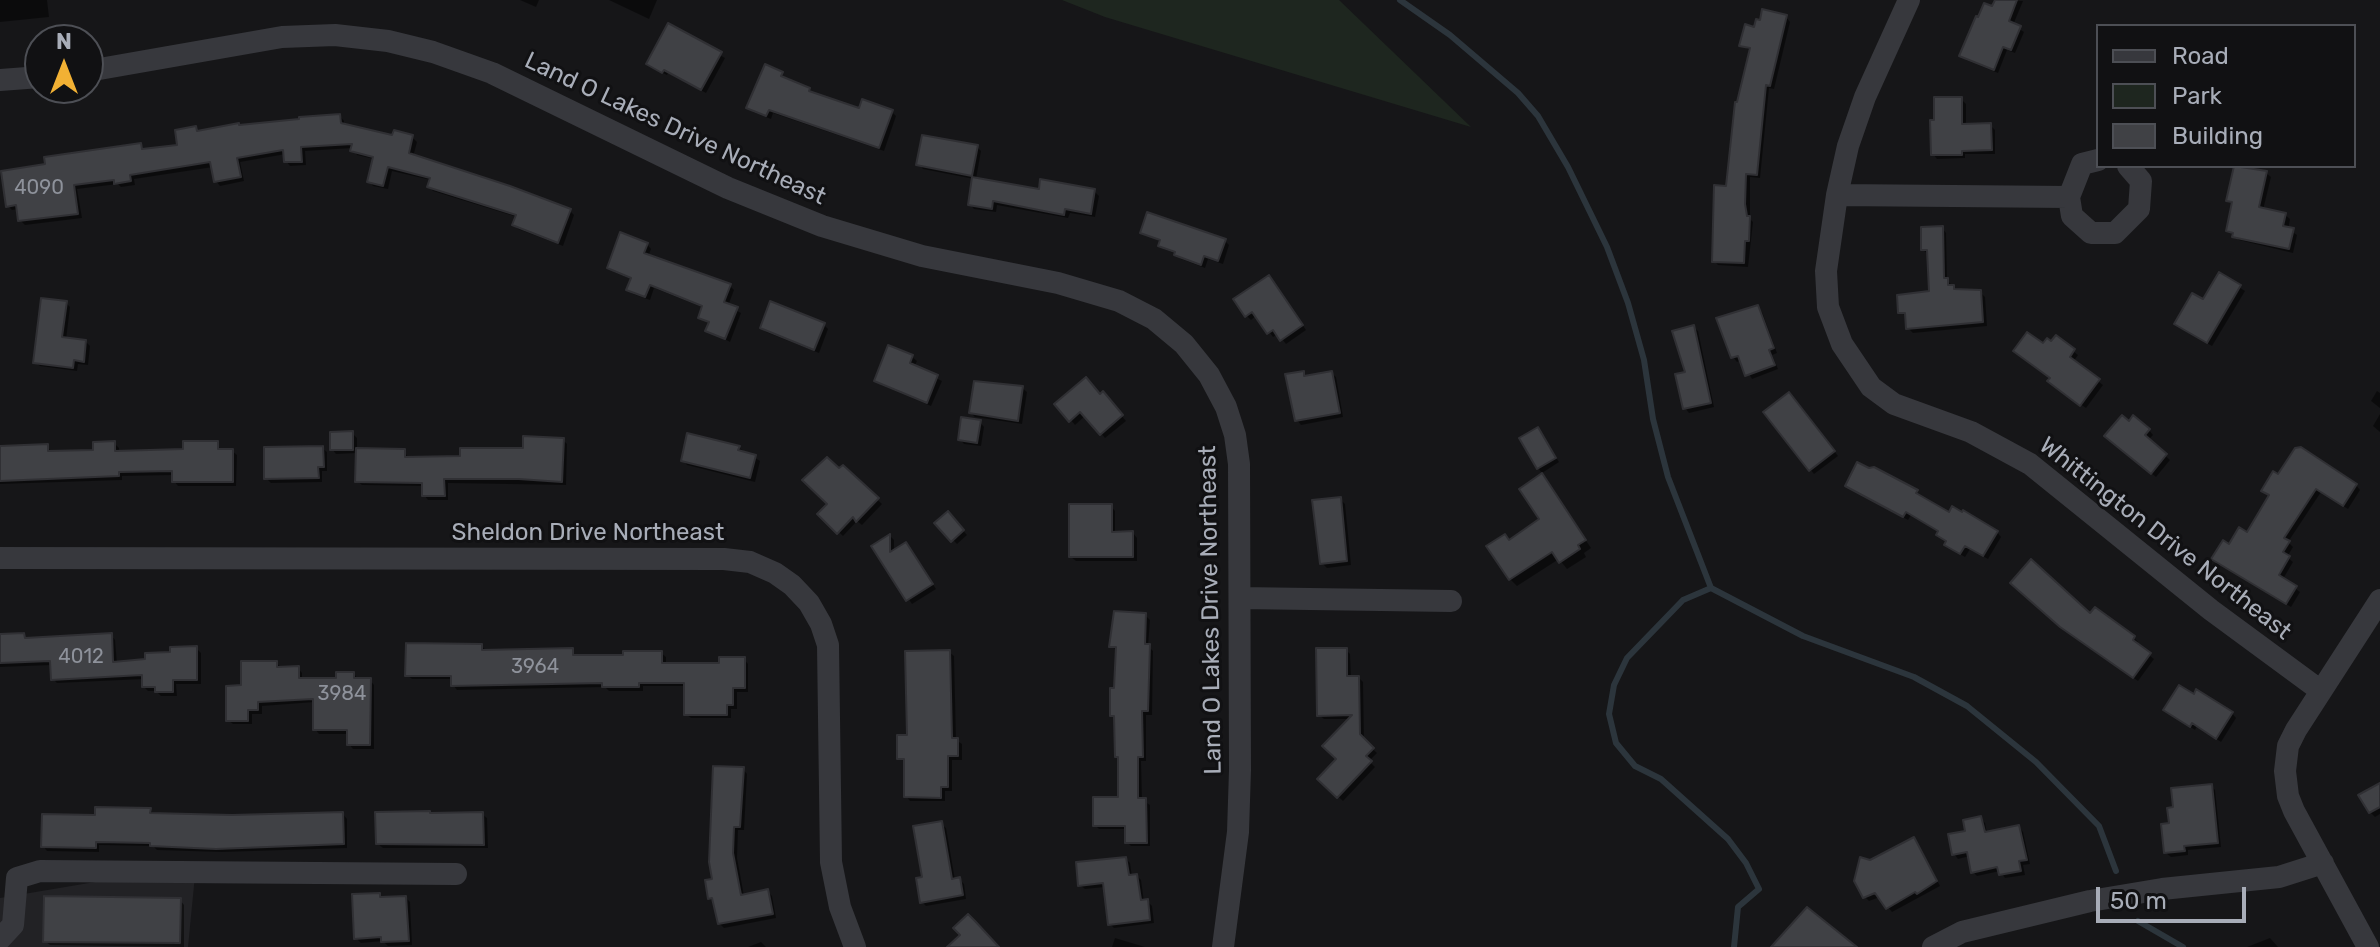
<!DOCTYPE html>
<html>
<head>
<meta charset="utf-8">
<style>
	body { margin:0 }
	#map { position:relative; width:2380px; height:947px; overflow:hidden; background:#161618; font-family:Rubik,sans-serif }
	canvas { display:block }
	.legend { position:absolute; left:2096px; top:24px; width:260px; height:144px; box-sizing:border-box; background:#111113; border:2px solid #4d4f55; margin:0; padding:10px 14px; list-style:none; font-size:24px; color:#a8adb8 }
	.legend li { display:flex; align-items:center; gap:16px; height:40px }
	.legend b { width:40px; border:2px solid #4d4f55 }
	.north { position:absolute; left:24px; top:24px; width:80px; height:80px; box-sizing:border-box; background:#111113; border:2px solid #4d4f55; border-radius:50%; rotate:0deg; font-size:22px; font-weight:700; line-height:32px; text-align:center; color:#a8adb8 }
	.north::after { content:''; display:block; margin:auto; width:28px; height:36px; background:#f2b134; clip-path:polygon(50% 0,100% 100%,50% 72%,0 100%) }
	.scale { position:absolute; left:2096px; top:887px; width:150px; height:36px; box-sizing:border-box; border:4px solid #a8adb8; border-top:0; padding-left:10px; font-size:24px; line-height:28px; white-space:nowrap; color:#a8adb8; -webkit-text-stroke:6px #111113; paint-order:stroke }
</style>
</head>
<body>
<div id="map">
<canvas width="2380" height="947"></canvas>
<ul class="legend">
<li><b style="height:10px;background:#37383d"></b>Road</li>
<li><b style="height:22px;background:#1e261f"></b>Park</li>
<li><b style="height:22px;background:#404145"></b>Building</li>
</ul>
<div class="north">N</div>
<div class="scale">50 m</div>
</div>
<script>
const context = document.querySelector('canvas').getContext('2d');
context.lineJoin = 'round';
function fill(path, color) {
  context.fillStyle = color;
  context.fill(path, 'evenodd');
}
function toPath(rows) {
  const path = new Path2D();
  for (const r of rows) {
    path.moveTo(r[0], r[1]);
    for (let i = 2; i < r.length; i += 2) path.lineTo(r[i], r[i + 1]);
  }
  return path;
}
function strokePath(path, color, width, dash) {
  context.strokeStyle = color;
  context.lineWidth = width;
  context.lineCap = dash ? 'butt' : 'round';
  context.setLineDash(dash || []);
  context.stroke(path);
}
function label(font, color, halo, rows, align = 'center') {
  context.font = font + ' Rubik,sans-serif';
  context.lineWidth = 6;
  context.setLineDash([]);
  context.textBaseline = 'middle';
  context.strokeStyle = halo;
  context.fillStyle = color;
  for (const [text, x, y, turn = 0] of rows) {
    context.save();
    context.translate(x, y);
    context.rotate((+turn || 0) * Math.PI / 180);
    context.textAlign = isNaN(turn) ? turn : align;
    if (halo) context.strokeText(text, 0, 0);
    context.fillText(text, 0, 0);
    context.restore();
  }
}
fill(toPath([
	[196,865,188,947,0,947,0,898]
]), '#222225');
fill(toPath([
	[1062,0,1339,0,1471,127,1105,17]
]), '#1e261f');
fill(toPath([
	[0,0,47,0,49,17,0,22],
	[520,0,539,0,536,7],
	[609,0,657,0,649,19],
	[1997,0,2023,1,2013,25,2024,32,2015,53,2007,50,1998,73,1966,60,1962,56],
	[1786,17,1790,22,1774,89,1769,88,1760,178,1750,177,1750,219,1753,222,1748,267,1718,265,1714,261,1728,188,1739,104,1751,51,1741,45,1755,29],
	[669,26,725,58,706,93,668,73,667,75,653,68],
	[782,74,785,80,813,94,860,110,891,111,896,116,884,151,773,113,771,119,753,112,749,107],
	[1961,99,1966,104,1966,126,1991,126,1995,130,1995,154,1965,154,1965,158,1937,159,1933,154],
	[340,116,344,121,344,126,394,138,412,137,417,142,413,157,570,211,574,215,563,246,518,229,514,225,517,217,433,191,429,186,431,180,392,171,388,189,373,186,369,181,374,159,357,155,353,148,305,151,306,165,290,166,286,161,286,154,240,162,244,181,220,186,216,181,213,167,134,179,135,185,121,187,118,184,77,189,82,218,25,225,20,220,19,209,12,210,8,206,141,145,146,151,180,146,195,129,199,132],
	[977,147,981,151,976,179,1040,191,1094,191,1099,196,1095,217,1070,213,1068,218,997,205,996,212,974,209,970,204,974,179,923,169,919,164],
	[2236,166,2266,173,2271,177,2263,210,2285,215,2290,219,2288,229,2297,235,2293,253,2239,240,2228,230,2234,205,2228,200],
	[1942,228,1946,233,1947,280,1957,291,1980,292,1985,297,1987,326,1913,333,1908,328,1908,317,1900,312,1931,293,1928,254,1923,250],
	[1143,232,1225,241,1229,245,1223,264,1208,259,1205,268,1181,259,1176,254,1164,249,1160,245,1161,242],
	[647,244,651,249,648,257,730,286,734,290,728,306,741,313,730,342,708,330,710,324,700,317,704,308,654,288,650,300,633,294,629,290,633,280,614,272,609,268],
	[2220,275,2245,291,2212,346,2180,328,2204,302],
	[1273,282,1306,330,1286,344,1278,334,1273,337,1257,315,1251,320,1246,315],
	[66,303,70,307,66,340,86,342,90,346,88,365,78,364,77,371,40,366,35,362],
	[1757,308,1762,312,1777,353,1772,355,1778,369,1752,379,1741,360,1737,362,1733,357],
	[824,325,828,329,819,353,766,332,762,328],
	[1693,327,1698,331,1714,407,1689,413,1685,408],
	[2056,338,2078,355,2073,362,2103,385,2086,408,2054,386,2043,346,2052,344],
	[912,357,917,361,914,367,942,381,931,406,881,385,876,381],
	[1303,373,1307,377,1331,373,1336,377,1343,417,1301,425,1297,420],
	[1022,388,1027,392,1022,424,975,417,971,413],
	[2377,391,2380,393,2380,408,2371,401],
	[1100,396,1107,398,1126,421,1105,438,1086,415,1075,425,1057,404],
	[1793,399,1838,456,1814,474,1810,469],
	[2380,414,2380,432,2373,426],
	[980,422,984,427,981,446,964,444,960,439],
	[1538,429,1559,462,1542,473,1538,468],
	[2149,430,2153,435,2148,440,2170,460,2156,477,2111,440],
	[352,433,357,438,357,450,404,451,409,459,462,458,525,450,563,440,567,444,566,485,448,483,448,500,428,500,424,495,424,486,362,485,357,481,358,453,336,454,332,449],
	[114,443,119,448,119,453,172,452,217,443,221,451,232,451,237,455,236,486,178,486,174,481,174,475,122,476,122,480,0,484,0,448,47,446,52,453,95,452],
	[322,448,327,452,327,471,322,471,322,482,271,483,266,478],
	[739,448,760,461,755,482,687,465,683,460],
	[843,468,882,504,862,525,857,521,843,536,820,514,829,504,840,471],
	[1542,476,1591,548,1584,553,1586,557,1567,569,1559,559,1517,586,1510,579,1510,541,1541,520],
	[2356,485,2360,490,2348,509,2321,492,2288,542,2293,547,2287,557,2293,562,2283,579,2300,592,2291,607,2213,559,2247,534,2270,496,2264,490],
	[1847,486,1916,492,1949,515,1997,532,2001,537,1988,559,1970,549,1965,557,1951,549,1948,542,1939,535,1940,532,1911,515,1908,520],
	[1340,499,1345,504,1351,565,1327,568,1322,563],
	[1111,506,1115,511,1115,533,1133,533,1137,538,1137,561,1076,561,1071,557],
	[948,514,967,535,957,544,937,523],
	[890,536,894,540,894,552,910,549,936,589,912,604,874,546],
	[1145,615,1150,620,1148,646,1153,651,1152,715,1146,715,1146,761,1141,761,1142,800,1150,805,1150,846,1131,846,1127,842,1127,829,1099,829,1095,825,1120,799,1120,760,1117,756,1116,720,1112,716,1118,651,1111,646],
	[2091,616,2134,638,2138,642,2136,645,2154,659,2138,681,2067,631],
	[24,635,28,640,111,635,115,640,117,664,147,661,196,648,201,653,201,684,176,684,177,696,161,696,156,691,148,691,144,687,144,679,57,683,53,679,52,665,0,667,0,636],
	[481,646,486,650,572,650,576,657,625,657,661,653,666,657,666,665,721,665,744,659,748,664,748,692,737,692,737,709,731,709,731,718,691,718,686,714,686,686,643,686,643,691,609,691,605,687,457,690,453,685,453,679,412,679,407,675],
	[1346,650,1350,654,1351,678,1359,678,1363,682,1364,741,1377,753,1369,761,1375,767,1343,801,1319,779,1338,759,1351,719,1324,719,1319,715],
	[949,652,954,656,956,740,962,744,962,760,952,760,952,791,945,791,945,801,910,801,906,796,906,762,899,758],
	[276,663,281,667,298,668,302,673,302,680,338,680,354,674,358,679,370,680,374,685,374,749,353,749,349,744,349,734,319,734,315,729,315,702,262,706,262,714,252,714,252,724,233,724,228,720,243,687],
	[2165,710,2232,713,2236,718,2221,742,2197,726,2195,730],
	[743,769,747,774,744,830,738,830,737,858,744,896,768,892,772,896,776,918,724,928,719,923,715,903,710,898],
	[2380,782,2380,814,2375,817,2370,812,2367,789],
	[2211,786,2215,790,2221,847,2188,850,2188,855,2171,857,2166,853,2171,825],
	[150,810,155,816,232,817,343,814,347,819,347,848,222,852,157,850,153,846,99,845,99,852,47,851,43,846,97,817],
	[482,814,487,818,488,848,383,848,378,844,432,815],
	[1981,819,1985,823,1987,833,2019,827,2023,832,2030,864,2023,865,2025,875,2005,878,2000,871,1977,876,1973,872,1970,856,1958,859,1954,854,1967,832],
	[941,824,946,828,955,880,959,879,964,884,966,899,926,906,922,902,924,878],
	[1918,844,1940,886,1892,912,1880,897,1869,901,1865,897,1870,862],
	[1126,859,1130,863,1132,877,1137,876,1141,880,1144,902,1148,902,1152,906,1154,923,1114,928,1110,924,1105,887,1085,889,1080,885],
	[379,895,383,899,406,898,410,902,412,945,388,946,383,941,361,943,356,938],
	[180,900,184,905,184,947,50,945,45,941],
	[1115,938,1145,947,1112,947],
	[2270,938,2278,947,2247,947],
	[761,942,766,947,748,947]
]), '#0007');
strokePath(toPath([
	[1400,0,1450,35,1518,93,1538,116,1568,167,1607,247,1628,303,1644,360,1653,419,1668,477,1711,588,1803,636,1914,677,1967,706,2036,762,2099,826,2116,871],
	[1711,588,1683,600,1627,658,1614,685,1609,714,1616,743,1635,766,1661,779,1728,839,1746,863,1759,889,1738,907,1734,947],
	[2138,921,2183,947]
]), '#2c353c', 6);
const building = toPath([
	[1995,0,2017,0,2009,21,2021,26,2011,50,2003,47,1994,70,1959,56,1976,16,1978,17,1984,3,1992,6,1995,0],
	[1762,9,1787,15,1770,86,1766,85,1757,175,1746,174,1745,204,1747,216,1750,216,1749,241,1745,241,1744,263,1712,262,1714,185,1726,186,1735,102,1737,102,1750,48,1739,46,1745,24,1754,27,1756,19,1760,20,1762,9],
	[668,23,722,52,701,90,664,70,662,73,646,64,668,23],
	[765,64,783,72,781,76,810,88,809,91,859,108,862,99,893,110,879,148,769,110,766,116,746,108,765,64],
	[1934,97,1962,97,1962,124,1991,123,1992,150,1962,151,1962,155,1931,155,1930,120,1934,120,1934,97],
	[340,114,341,123,392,135,394,130,413,135,409,153,510,186,571,209,558,243,512,225,516,215,427,187,430,178,388,167,383,186,367,182,373,157,350,151,352,144,301,147,302,162,284,162,283,150,237,158,241,177,214,182,210,162,130,175,131,181,114,184,114,180,74,185,78,214,18,221,16,205,6,207,1,171,45,164,44,157,141,143,142,149,177,145,175,130,196,126,197,131,239,123,239,125,299,119,299,117,340,114],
	[922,135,978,145,972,176,916,165,922,135],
	[2234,166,2267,171,2259,207,2286,213,2283,226,2294,228,2289,249,2232,237,2233,233,2226,231,2232,202,2226,201,2234,166],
	[972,177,1039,189,1040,179,1095,189,1091,214,1065,209,1064,215,993,201,992,209,968,205,972,177],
	[1147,212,1226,239,1218,261,1204,256,1201,265,1174,255,1175,252,1158,246,1160,240,1140,233,1147,212],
	[1943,226,1944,278,1948,278,1948,285,1954,285,1954,289,1981,290,1983,322,1906,329,1905,313,1898,313,1897,295,1929,291,1927,250,1921,250,1921,227,1943,226],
	[620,232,648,243,644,253,731,284,724,302,738,307,725,339,705,331,709,322,698,318,702,306,650,285,645,297,626,290,631,278,607,268,620,232],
	[2219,272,2241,285,2207,343,2174,324,2192,293,2203,299,2219,272],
	[1269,275,1303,325,1280,341,1273,330,1267,334,1252,312,1245,317,1233,299,1269,275],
	[41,298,67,301,62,337,86,340,84,362,74,360,73,368,33,363,41,298],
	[770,301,825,323,814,350,760,328,770,301],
	[1758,305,1774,348,1769,350,1775,365,1745,376,1738,356,1731,358,1716,318,1758,305],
	[1694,325,1711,403,1683,409,1675,374,1685,372,1672,331,1694,325],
	[2027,332,2043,343,2047,338,2051,341,2056,335,2075,349,2070,357,2100,379,2080,406,2047,381,2050,378,2013,351,2027,332],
	[888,345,913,355,910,363,938,375,927,403,874,381,888,345],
	[1304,371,1304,376,1332,371,1340,413,1295,421,1285,374,1304,371],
	[1086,377,1100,394,1103,391,1123,415,1100,435,1080,412,1069,422,1054,404,1086,377],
	[974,381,1023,386,1018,421,969,413,974,381],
	[1789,392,1835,451,1809,471,1763,412,1789,392],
	[2122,415,2129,421,2133,415,2150,429,2145,435,2167,454,2151,474,2104,436,2122,415],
	[961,417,981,420,977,443,958,440,961,417],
	[1538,427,1556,458,1537,469,1519,438,1538,427],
	[353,431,353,450,330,450,330,432,353,431],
	[687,433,740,446,738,450,756,455,750,478,681,461,687,433],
	[523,436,564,438,562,482,519,479,444,479,445,496,422,496,422,483,355,482,356,448,405,449,405,457,460,456,460,448,523,448,523,436],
	[115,441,115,451,183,449,183,441,218,441,218,449,233,449,233,482,172,482,172,471,119,472,119,476,0,481,0,446,48,444,48,451,93,450,93,442,115,441],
	[323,446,324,467,318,467,319,478,264,479,264,447,323,446],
	[2301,447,2357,484,2343,506,2316,489,2284,538,2290,541,2283,552,2290,556,2279,575,2297,586,2286,604,2211,559,2223,540,2229,544,2239,527,2247,532,2269,495,2261,491,2273,471,2278,474,2295,448,2301,447],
	[827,457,839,468,843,465,879,498,856,522,853,517,837,534,817,514,827,504,802,480,827,457],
	[1857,462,1869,468,1874,467,1918,490,1916,493,1949,512,1952,506,1962,512,1963,510,1998,531,1983,556,1965,546,1960,554,1944,545,1946,541,1936,535,1938,531,1906,512,1903,517,1845,486,1857,462],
	[1542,473,1586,540,1578,545,1580,549,1559,563,1552,552,1509,580,1486,546,1505,534,1509,540,1539,519,1519,489,1542,473],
	[1341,497,1347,561,1320,564,1312,500,1341,497],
	[1069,504,1112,504,1112,532,1133,531,1133,557,1069,557,1069,504],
	[948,511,964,530,951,542,934,523,948,511],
	[890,534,890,552,906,542,933,584,906,601,871,546,890,534],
	[2031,559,2090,613,2095,607,2135,636,2133,640,2151,653,2133,678,2060,627,2010,583,2031,559],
	[1114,611,1146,613,1145,644,1150,644,1148,711,1142,711,1143,757,1138,757,1138,798,1146,798,1147,843,1125,843,1125,826,1093,826,1093,797,1118,797,1118,757,1115,757,1114,716,1110,716,1110,688,1114,688,1116,647,1109,647,1114,611],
	[24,633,25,638,112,633,113,662,145,659,145,653,170,652,170,647,197,646,197,680,173,680,173,692,155,692,155,687,142,687,142,675,51,680,50,661,0,663,0,634,24,633],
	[406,643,482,644,482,650,573,648,573,655,623,655,623,651,662,651,662,663,719,663,719,657,745,657,745,688,733,688,733,705,727,705,727,715,684,715,684,683,639,683,639,687,602,687,602,683,451,686,451,676,405,676,406,643],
	[1316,648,1347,648,1347,676,1359,676,1360,734,1374,748,1366,756,1372,761,1337,798,1317,779,1336,759,1322,746,1352,715,1317,716,1316,648],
	[950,650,952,738,958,738,958,756,948,756,948,787,941,787,941,798,904,797,904,759,897,759,897,735,907,735,905,651,950,650],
	[241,661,277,661,277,667,299,666,299,678,336,678,336,672,354,672,354,678,371,678,370,745,347,745,347,730,313,730,313,699,258,702,258,710,248,710,248,721,226,721,226,686,241,685,241,661],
	[2179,685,2194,694,2196,689,2233,712,2216,739,2192,723,2190,727,2163,710,2179,685],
	[713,766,744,767,740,827,734,827,733,853,741,895,768,889,773,914,718,924,712,898,708,899,705,880,712,879,709,862,713,766],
	[2380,783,2380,807,2369,813,2358,795,2380,783],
	[2212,784,2218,843,2184,846,2185,851,2164,853,2161,824,2169,823,2167,808,2173,807,2171,788,2212,784],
	[95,807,151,808,150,813,232,815,343,812,344,844,216,849,150,846,150,843,96,842,96,848,41,847,42,814,95,815,95,807],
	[430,811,430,813,483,812,484,845,376,844,375,812,430,811],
	[1981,816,1985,832,2019,825,2027,860,2019,861,2021,871,1999,875,1997,867,1971,873,1967,852,1952,855,1948,834,1965,831,1963,820,1981,816],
	[942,821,952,879,960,877,963,895,920,903,916,878,922,877,913,826,942,821],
	[1914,837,1937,881,1917,894,1915,892,1886,909,1875,893,1863,898,1854,881,1860,857,1870,860,1914,837],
	[1126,857,1129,875,1137,874,1141,900,1148,899,1150,920,1108,925,1103,883,1078,886,1076,862,1126,857],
	[380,893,380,897,406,896,409,941,381,942,381,937,354,939,352,894,380,893],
	[44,896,181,898,180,943,43,942,44,896],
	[1807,907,1857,947,1771,947,1807,907],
	[968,914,975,921,999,947,947,947,960,935,953,928,968,914]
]);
fill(building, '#404145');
strokePath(building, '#303034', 2);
strokePath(toPath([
	[1909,0,1865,97,1848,146,1837,195,1826,271,1828,307,1842,344,1871,387,1894,404,1971,432,2030,464,2211,610,2321,691],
	[88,71,282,37,335,35,388,41,433,52,492,73,728,188,822,226,922,256,1058,283,1119,301,1154,319,1184,344,1209,375,1226,407,1235,435,1239,464,1240,770,1238,832,1223,947],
	[0,80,40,77],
	[2098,160,2082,164,2069,197,2072,216,2091,233,2115,233,2139,209,2141,181,2128,166],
	[1837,195,2069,197],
	[0,558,724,559,750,562,775,573,792,585,809,603,821,624,828,645,831,862,840,907,855,947],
	[1240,598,1451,601],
	[0,939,13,925,17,878,40,871,456,874],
	[1933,947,1962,932,2090,901,2162,889,2279,877,2323,863],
	[2368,947,2294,811,2288,796,2285,771,2288,746,2296,730,2380,600]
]), '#37383d', 22);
label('20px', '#8e929b', null, [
	["4090",39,188],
	["4012",81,657],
	["3964",535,667],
	["3984",342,694]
]);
label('24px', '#a8adb8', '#111113', [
	["Land O Lakes Drive Northeast",675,129,25],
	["Sheldon Drive Northeast",588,533],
	["Whittington Drive Northeast",2165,539,38],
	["Land O Lakes Drive Northeast",1211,610,-91]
]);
</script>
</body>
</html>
